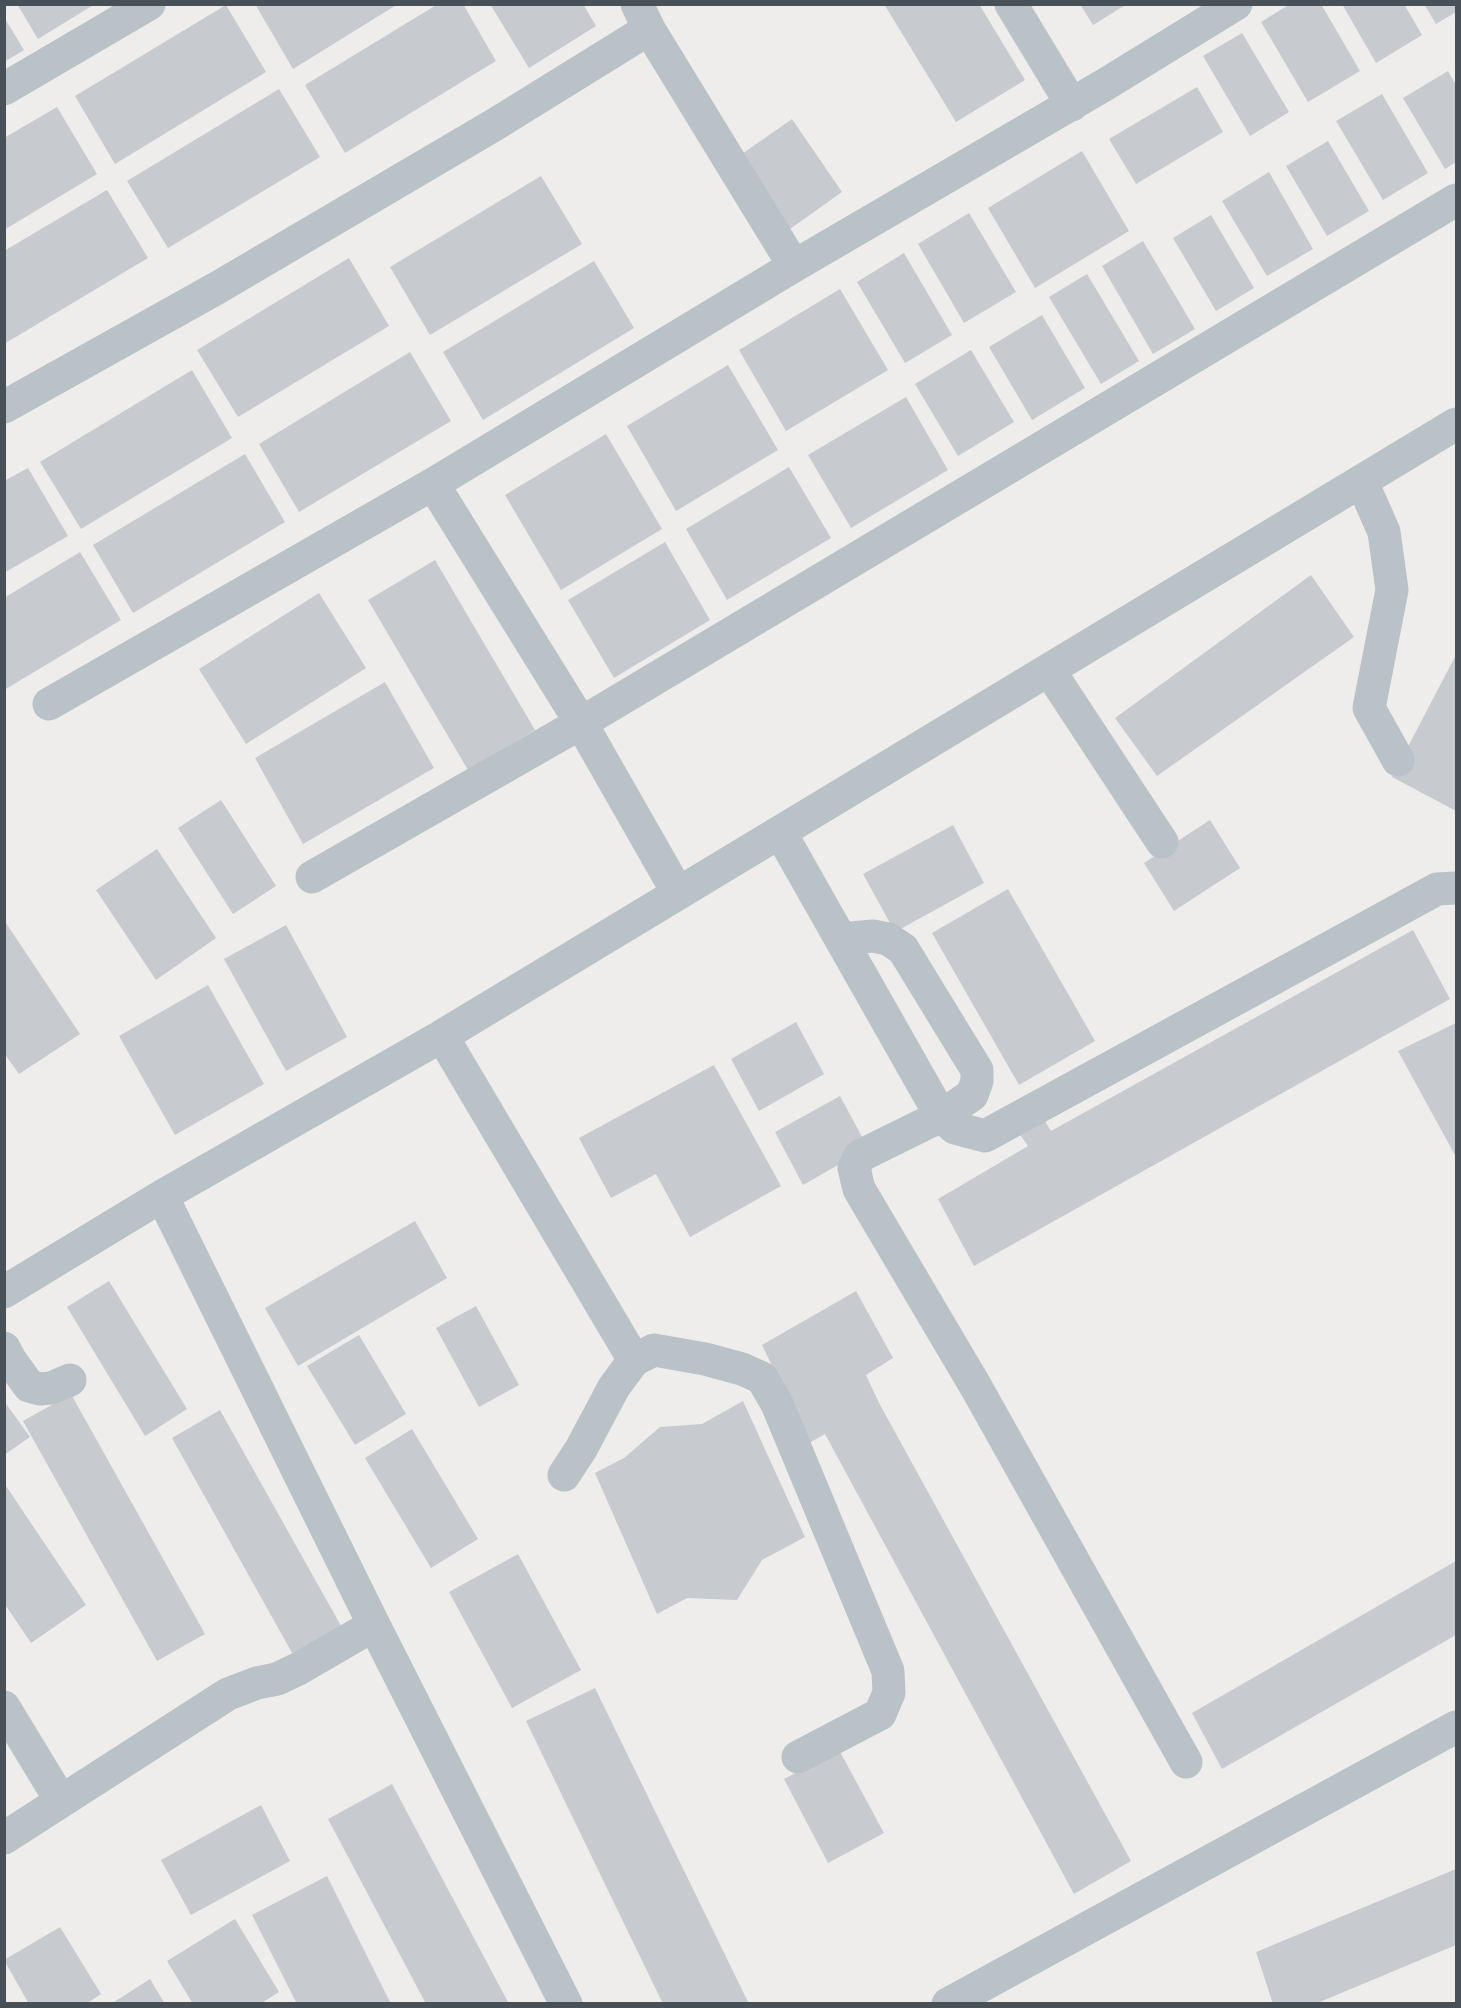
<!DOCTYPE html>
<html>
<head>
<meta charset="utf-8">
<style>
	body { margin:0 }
	#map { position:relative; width:1461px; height:2008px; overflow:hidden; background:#efecec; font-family:Poppins,sans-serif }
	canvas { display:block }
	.frame { position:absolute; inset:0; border:6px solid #475157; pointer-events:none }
</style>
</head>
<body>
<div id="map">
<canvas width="1461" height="2008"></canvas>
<div class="frame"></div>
</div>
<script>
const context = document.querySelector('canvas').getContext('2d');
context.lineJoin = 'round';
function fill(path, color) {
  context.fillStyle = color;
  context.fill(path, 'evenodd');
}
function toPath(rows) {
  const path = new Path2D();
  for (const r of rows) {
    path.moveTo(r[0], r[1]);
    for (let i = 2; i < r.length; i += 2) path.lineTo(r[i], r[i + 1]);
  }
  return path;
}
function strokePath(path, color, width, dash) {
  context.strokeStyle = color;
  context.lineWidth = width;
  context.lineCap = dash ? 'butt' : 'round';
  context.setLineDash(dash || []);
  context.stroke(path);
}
fill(toPath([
	[17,4,95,4,38,39],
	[255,4,398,4,293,69],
	[438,4,463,4,496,61,345,153,305,85],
	[490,4,583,4,596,26,529,68],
	[884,4,979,4,1025,80,956,122],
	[1080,4,1127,4,1093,25],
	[1290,4,1321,4,1360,71,1308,102,1261,22],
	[1342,4,1404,4,1422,35,1376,63],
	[1424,4,1456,4,1456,12,1436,24],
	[226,5,266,72,115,164,75,96],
	[4,17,24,50,4,62],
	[1242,33,1289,112,1250,136,1203,56],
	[1448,71,1456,85,1456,162,1445,169,1403,98],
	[1197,87,1223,132,1136,184,1109,139],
	[279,89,320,157,168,248,127,181],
	[1382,94,1428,173,1383,200,1336,121],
	[57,107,97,174,4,230,4,138],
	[792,119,842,192,790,229,739,156],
	[1328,141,1369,211,1327,236,1286,166],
	[1082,151,1129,231,1035,288,988,208],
	[1269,172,1313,249,1267,276,1222,201],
	[541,176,582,244,430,335,390,267],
	[107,190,148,258,4,344,4,251],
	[969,213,1016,292,964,323,918,244],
	[1211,215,1254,288,1216,311,1173,238],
	[1143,241,1195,329,1153,354,1102,266],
	[904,253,952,335,905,363,857,282],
	[349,258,389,326,238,417,197,350],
	[594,261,634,328,483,420,443,352],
	[1087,274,1139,361,1101,384,1049,297],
	[840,289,888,370,786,431,739,350],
	[1042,315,1085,388,1032,420,989,347],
	[971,350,1014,422,958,456,915,384],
	[410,352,451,421,299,512,259,444],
	[728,365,778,450,676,511,627,426],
	[192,370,232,438,81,529,40,462],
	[906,397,948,470,851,528,808,455],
	[606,434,662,529,561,590,505,495],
	[245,454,285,522,133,613,93,545],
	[789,467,831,538,727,600,686,529],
	[28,468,68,536,4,573,4,481],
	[665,542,710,620,614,678,568,600],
	[80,552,121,620,4,690,4,598],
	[435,560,535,730,468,770,368,600],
	[1311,575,1354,637,1157,776,1115,718],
	[319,593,366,668,246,744,199,669],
	[1456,655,1456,811,1392,777],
	[385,682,434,768,303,844,255,758],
	[221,800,276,886,233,914,178,828],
	[1210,820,1240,868,1174,911,1144,863],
	[953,825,984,883,895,932,863,874],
	[157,849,216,938,156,980,96,890],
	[1008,889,1095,1041,1019,1085,932,933],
	[4,920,80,1034,19,1074,4,1053],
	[286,925,347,1037,286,1071,224,959],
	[1413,930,1450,999,974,1266,938,1199,1028,1146,1019,1133,1043,1118,1051,1131],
	[208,985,264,1084,175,1135,119,1036],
	[796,1022,824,1074,759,1111,731,1059],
	[1456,1023,1456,1157,1398,1051],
	[714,1065,781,1186,690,1237,656,1174,611,1198,579,1138],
	[840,1096,868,1148,803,1185,775,1132],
	[415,1221,447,1278,298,1366,265,1308],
	[109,1281,187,1409,145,1436,67,1307],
	[856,1291,893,1358,866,1375,879,1403,1131,1861,1074,1894,825,1434,809,1443,762,1345],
	[476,1306,519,1385,479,1407,436,1328],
	[359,1335,406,1414,355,1445,307,1366],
	[71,1394,205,1634,157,1661,23,1421],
	[4,1401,30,1437,4,1455],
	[743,1401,805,1537,762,1560,737,1600,687,1598,657,1614,595,1473,624,1458,660,1427,702,1424],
	[220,1410,345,1633,296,1660,172,1438],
	[412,1429,478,1539,431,1568,365,1458],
	[4,1483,86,1605,31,1643,4,1603],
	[518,1554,581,1670,512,1708,449,1592],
	[1456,1561,1456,1635,1222,1769,1192,1713],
	[595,1688,749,2004,663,2004,526,1721],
	[839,1750,884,1833,828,1863,784,1779],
	[392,1784,509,2004,426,2004,328,1819],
	[261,1805,290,1861,191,1915,161,1860],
	[1456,1869,1456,1945,1315,2004,1273,2004,1256,1952],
	[327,1876,391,2004,297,2004,252,1915],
	[235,1919,279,1992,260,2004,193,2004,167,1961],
	[60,1927,101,1994,86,2004,29,2004,4,1960],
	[150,1979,165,2004,111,2004]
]), '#c7cacf');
strokePath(toPath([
	[637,4,649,29,794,266],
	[1011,4,1072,105],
	[4,89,149,4],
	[4,407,217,288,494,125,649,29],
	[1362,482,1384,532,1392,590,1369,708,1398,760],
	[433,484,581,723,678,893],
	[1049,670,1162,842],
	[49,704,433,484,794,266,1106,84,1236,4],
	[780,832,941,1116,955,1128,985,1136,1437,889,1456,888],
	[312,877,581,723,1456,200],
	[841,939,873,936,888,939,903,949,977,1070,977,1081,972,1095,941,1116,860,1156,854,1168,859,1189,976,1387,1186,1762],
	[442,1036,634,1360,654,1350,705,1359,742,1369,762,1378,777,1404,888,1671,889,1693,880,1714,798,1757],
	[162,1196,374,1625,566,2004],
	[4,1292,162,1196,442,1036,1456,424],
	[4,1348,11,1361,29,1386,40,1389,51,1388,70,1380],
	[564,1475,581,1449,614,1387,634,1360],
	[4,1707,61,1801],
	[4,1838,228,1694,257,1683,277,1679,300,1668,374,1625],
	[948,2004,1456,1727]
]), '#b9c2c7', 33);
</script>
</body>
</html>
